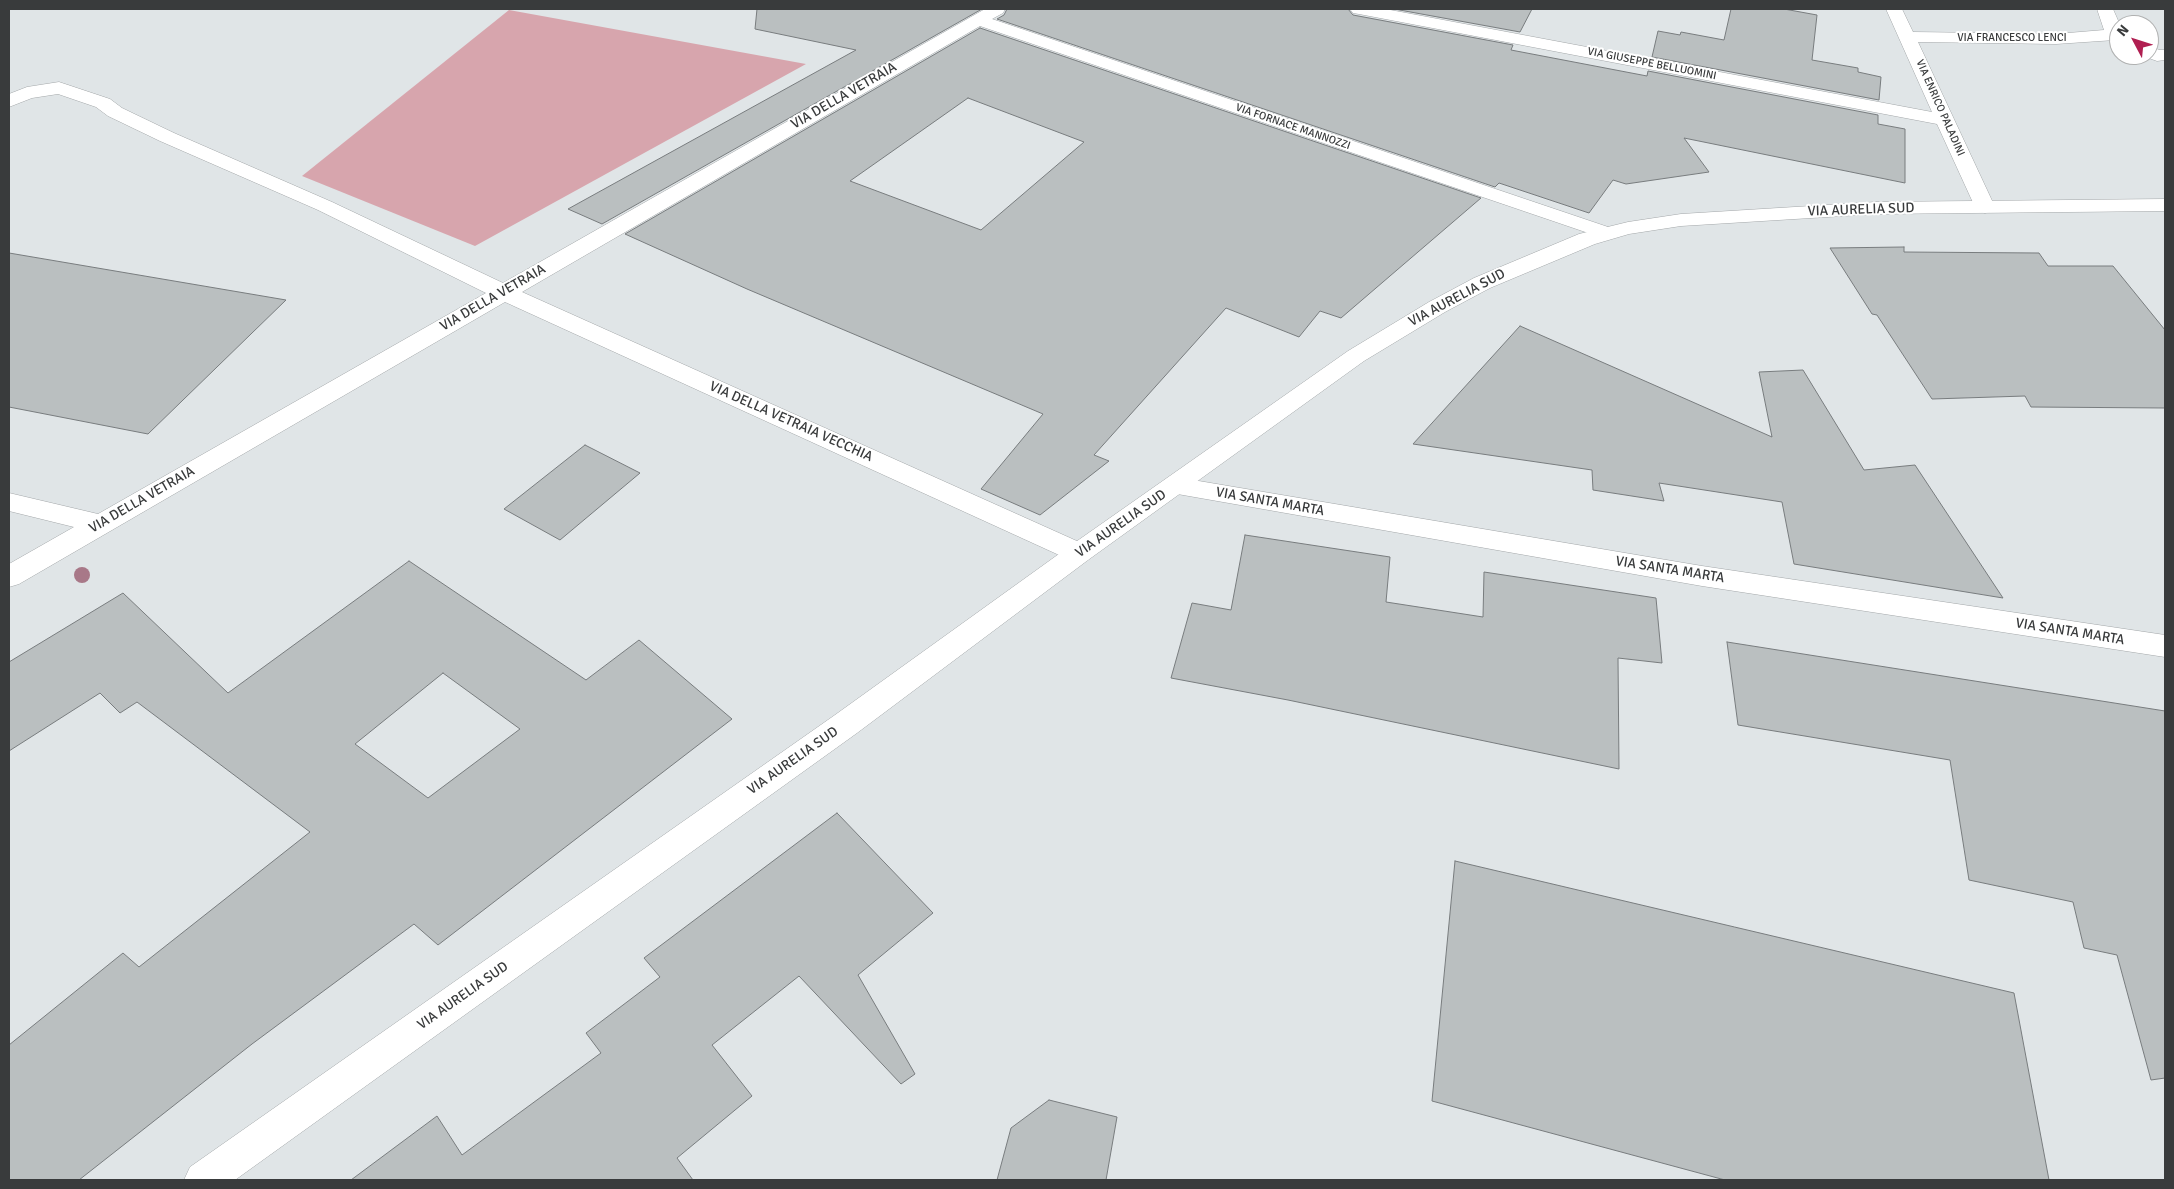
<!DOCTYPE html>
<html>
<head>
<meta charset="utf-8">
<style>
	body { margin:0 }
	#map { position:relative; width:2174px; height:1189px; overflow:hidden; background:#e0e5e7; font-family:Signika,sans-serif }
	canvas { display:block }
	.frame { position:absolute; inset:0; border:10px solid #393b3c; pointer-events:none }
	.north { position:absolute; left:2109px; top:15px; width:50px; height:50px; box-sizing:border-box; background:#fff; border:1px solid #b0b1b1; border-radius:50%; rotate:310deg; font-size:14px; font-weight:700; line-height:20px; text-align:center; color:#393b3c }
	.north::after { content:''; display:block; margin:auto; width:18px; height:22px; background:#b01f51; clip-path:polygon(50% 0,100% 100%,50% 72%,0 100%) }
</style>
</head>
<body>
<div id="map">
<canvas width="2174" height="1189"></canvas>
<div class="frame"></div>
<div class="north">N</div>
</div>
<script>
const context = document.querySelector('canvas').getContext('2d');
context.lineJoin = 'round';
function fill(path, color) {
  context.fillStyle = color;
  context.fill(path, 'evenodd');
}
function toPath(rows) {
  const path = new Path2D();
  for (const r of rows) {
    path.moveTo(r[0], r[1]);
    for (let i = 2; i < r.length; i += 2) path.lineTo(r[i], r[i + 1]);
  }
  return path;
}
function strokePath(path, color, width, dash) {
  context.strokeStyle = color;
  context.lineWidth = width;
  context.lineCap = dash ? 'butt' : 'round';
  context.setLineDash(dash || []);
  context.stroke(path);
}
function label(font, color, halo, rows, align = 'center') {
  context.font = font + ' Signika,sans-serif';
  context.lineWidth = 4;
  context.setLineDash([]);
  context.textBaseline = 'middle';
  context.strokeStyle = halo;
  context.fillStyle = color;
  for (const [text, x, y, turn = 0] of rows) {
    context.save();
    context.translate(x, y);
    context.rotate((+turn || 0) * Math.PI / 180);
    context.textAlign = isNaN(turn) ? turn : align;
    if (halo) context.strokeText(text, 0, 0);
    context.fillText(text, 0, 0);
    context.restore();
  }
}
fill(toPath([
	[509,10,806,64,475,246,302,176]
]), '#d7a5ad');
const building = toPath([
	[757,9,982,9,602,224,568,209,856,50,755,29,757,9],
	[1007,9,1348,9,1353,15,1513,45,1511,50,1647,76,1648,71,1878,115,1878,124,1905,129,1905,183,1684,138,1709,172,1626,184,1613,180,1589,213,1499,183,1495,187,997,19,1004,15,1007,9],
	[1394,9,1532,9,1520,32,1394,9],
	[1731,9,1784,9,1817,15,1812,60,1858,68,1858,72,1881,77,1879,100,1652,57,1658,31,1680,35,1681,32,1724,40,1731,9],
	[980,28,1481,198,1341,318,1320,311,1299,337,1226,308,1094,455,1109,461,1040,515,981,489,1043,414,747,289,625,234,980,28],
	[968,98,1084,142,981,230,850,181,968,98],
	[1904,247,1904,252,2039,253,2048,266,2113,266,2165,330,2165,408,2031,407,2025,396,1932,399,1877,315,1872,314,1830,248,1904,247],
	[9,253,286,300,148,434,9,407,9,253],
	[1520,326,1772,437,1759,372,1803,370,1864,470,1915,465,2003,598,1794,564,1782,502,1659,483,1664,501,1593,490,1592,470,1413,444,1520,326],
	[585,445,640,473,560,540,504,509,585,445],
	[1245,535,1390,557,1386,602,1483,617,1484,572,1656,598,1662,663,1618,658,1619,769,1288,700,1171,678,1192,603,1231,610,1245,535],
	[409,561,586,680,639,640,732,719,438,945,414,924,252,1044,79,1180,9,1180,9,1045,123,953,139,967,310,832,137,702,120,713,100,693,9,751,9,662,123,593,228,693,409,561],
	[443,673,520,729,428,798,355,744,443,673],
	[1727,642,2165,711,2165,1078,2151,1080,2117,955,2084,948,2073,902,1969,880,1950,760,1738,725,1727,642],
	[837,813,933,913,858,975,915,1074,901,1084,799,976,712,1045,752,1096,677,1158,693,1180,351,1180,437,1116,462,1155,601,1053,586,1033,660,977,644,958,837,813],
	[1455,861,2014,993,2049,1180,1725,1180,1432,1101,1455,861],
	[1049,1100,1117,1117,1106,1180,997,1180,1011,1128,1049,1100]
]);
fill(building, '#babfc0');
strokePath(building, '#787c7e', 1);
const minor = toPath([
	[985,9,1005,9,1003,13,992,19,1614,229,1618,233,1614,237,1607,239,1600,237,980,26,522,292,1088,546,1092,553,1088,560,1079,563,1070,560,505,302,19,584,9,587,9,564,74,527,9,511,9,493,98,514,486,293,318,210,160,141,108,116,96,107,58,94,32,98,9,107,9,94,27,87,59,82,110,99,122,108,174,133,332,202,503,283,985,9],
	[1350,9,1385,9,1932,112,1886,9,1902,9,1913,32,2056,34,2104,30,2097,9,2113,9,2120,25,2119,39,2115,40,2056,44,1918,42,1995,207,1992,211,1985,213,1978,211,1975,207,1937,124,1359,14,1353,13,1350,9],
	[2149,47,2160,50,2165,50,2165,60,2157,61,2143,56,2149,55,2149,47],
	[1175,477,1702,566,2165,635,2165,657,1702,586,1166,492,1162,486,1166,480,1175,477]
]);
const major = toPath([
	[2165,199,2165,211,1876,214,1681,226,1629,234,1595,244,1490,288,1445,312,1364,361,1088,560,857,733,235,1180,184,1180,190,1167,835,715,1070,546,1348,351,1429,302,1474,278,1579,234,1628,222,1681,214,1876,202,2165,199]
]);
strokePath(minor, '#a3a7a9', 1);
strokePath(major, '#a3a7a9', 1);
fill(minor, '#fff');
fill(major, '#fff');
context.fillStyle = '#a87888';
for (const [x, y] of [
	[82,575]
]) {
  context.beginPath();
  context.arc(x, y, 8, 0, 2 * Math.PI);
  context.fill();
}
label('11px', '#393b3c', '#fff', [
	["VIA FRANCESCO LENCI",2012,38],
	["VIA GIUSEPPE BELLUOMINI",1652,64,11],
	["VIA ENRICO PALADINI",1940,108,66],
	["VIA FORNACE MANNOZZI",1293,127,19]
]);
label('14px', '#393b3c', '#fff', [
	["VIA DELLA VETRAIA",844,96,-30],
	["VIA AURELIA SUD",1861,210,-2],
	["VIA DELLA VETRAIA",493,298,-30],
	["VIA AURELIA SUD",1457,298,-28],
	["VIA DELLA VETRAIA VECCHIA",791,422,24],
	["VIA DELLA VETRAIA",142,500,-30],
	["VIA SANTA MARTA",1270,502,10],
	["VIA AURELIA SUD",1121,524,-35],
	["VIA SANTA MARTA",1670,570,9],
	["VIA SANTA MARTA",2070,632,9],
	["VIA AURELIA SUD",793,761,-35],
	["VIA AURELIA SUD",463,996,-35]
]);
</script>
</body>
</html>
